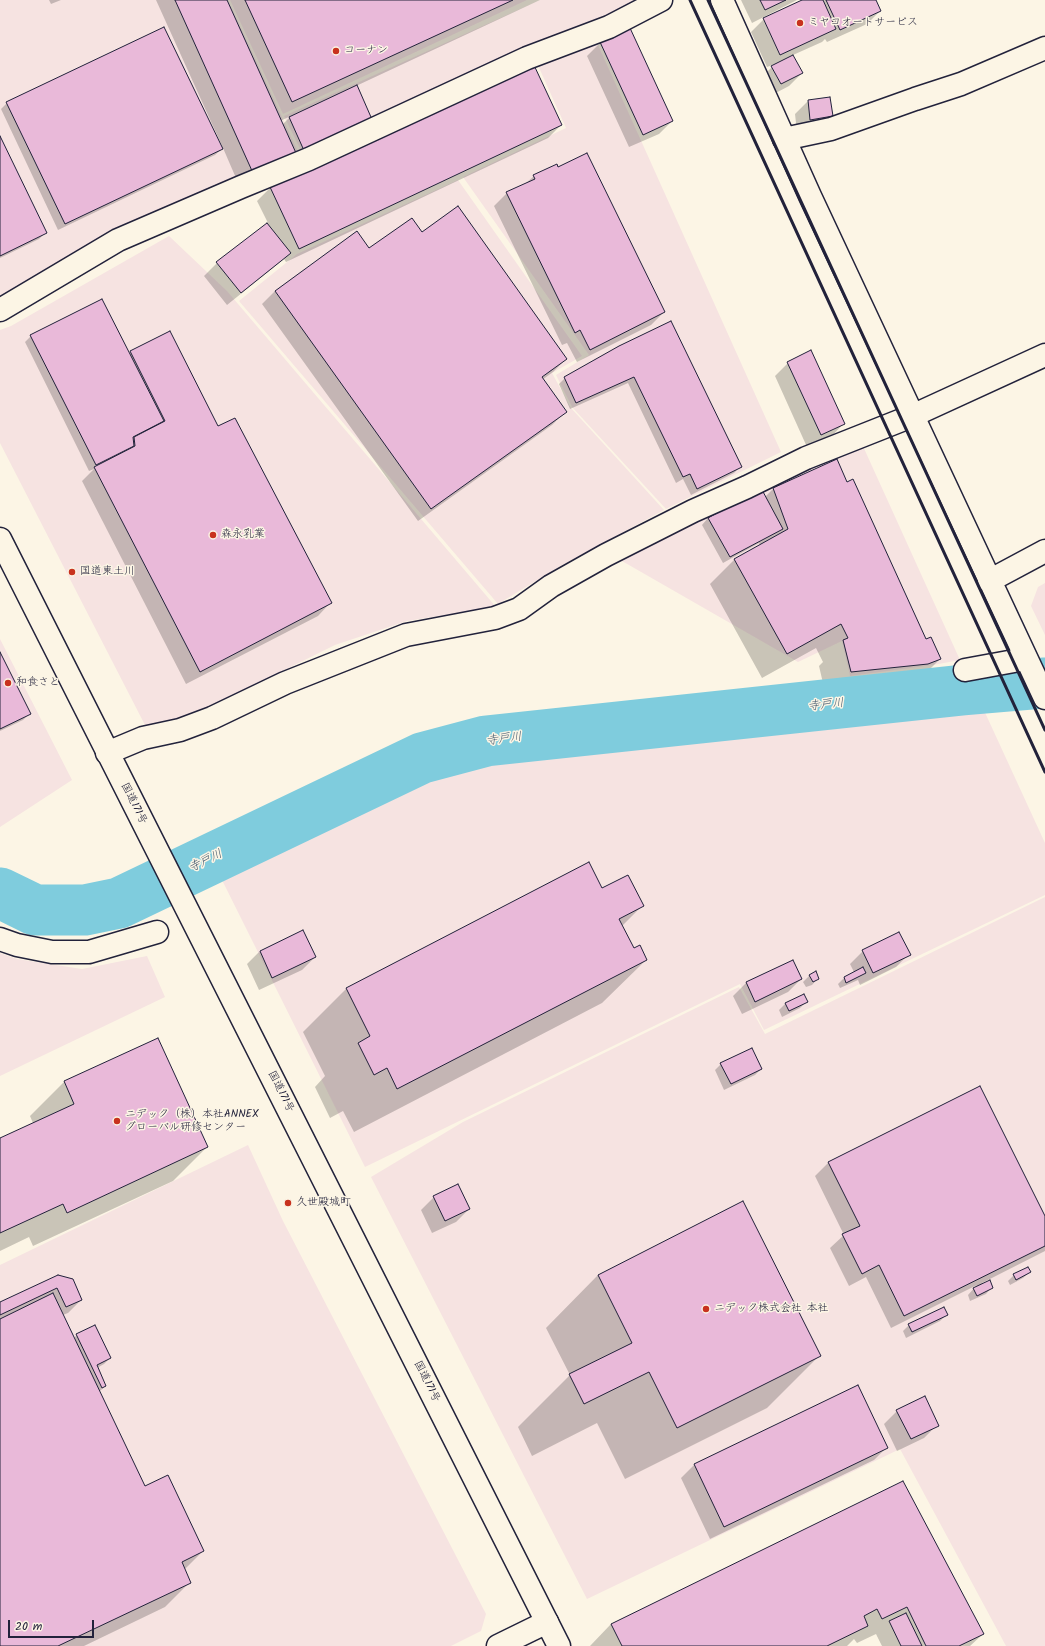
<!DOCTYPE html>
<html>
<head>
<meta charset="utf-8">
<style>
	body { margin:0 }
	#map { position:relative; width:1045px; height:1646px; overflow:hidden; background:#fcf5e5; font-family:Kalam,sans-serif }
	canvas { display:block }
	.scale { position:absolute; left:8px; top:1620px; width:86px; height:18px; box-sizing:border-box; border:2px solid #22223b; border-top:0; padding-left:5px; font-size:12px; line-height:14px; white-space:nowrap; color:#22223b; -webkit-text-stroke:3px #fcf5e5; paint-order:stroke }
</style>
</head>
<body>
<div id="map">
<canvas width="1045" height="1646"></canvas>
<div class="scale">20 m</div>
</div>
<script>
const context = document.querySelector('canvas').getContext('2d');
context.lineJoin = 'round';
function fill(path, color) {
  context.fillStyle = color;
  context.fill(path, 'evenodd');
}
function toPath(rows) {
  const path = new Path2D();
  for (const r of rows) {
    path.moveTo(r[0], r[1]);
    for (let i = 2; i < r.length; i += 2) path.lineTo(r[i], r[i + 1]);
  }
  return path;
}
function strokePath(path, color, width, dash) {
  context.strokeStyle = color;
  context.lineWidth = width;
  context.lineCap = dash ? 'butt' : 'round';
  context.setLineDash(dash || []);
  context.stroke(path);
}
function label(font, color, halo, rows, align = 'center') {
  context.font = font + ' Kalam,"Klee One",sans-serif';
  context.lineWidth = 3;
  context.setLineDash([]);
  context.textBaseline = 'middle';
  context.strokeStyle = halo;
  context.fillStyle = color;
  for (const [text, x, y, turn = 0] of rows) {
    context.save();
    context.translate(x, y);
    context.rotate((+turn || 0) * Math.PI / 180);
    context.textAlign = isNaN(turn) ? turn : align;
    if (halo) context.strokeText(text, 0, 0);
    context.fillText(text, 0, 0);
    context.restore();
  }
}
fill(toPath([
	[0,0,228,0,299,154,0,302],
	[230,0,527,0,283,114],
	[540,0,644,0,304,157,284,116],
	[594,36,781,452,666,509,572,407,556,375,589,355,463,177,566,128,537,63],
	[458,180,582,356,552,373,571,408,664,510,557,568,498,604,239,301,297,254],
	[169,236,227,291,496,607,407,621,335,645,183,720,146,727,0,443,0,330,11,326],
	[862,444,960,660,933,665,850,676,842,641,798,662,615,557],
	[1045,583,1045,635,1031,606,1038,587],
	[0,639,72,780,0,827],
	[982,706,1045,843,1045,895,764,1030,740,984,365,1167,220,876,408,785,457,766,781,727],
	[1045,897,1045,1646,1006,1646,900,1449,587,1599,371,1177,463,1122,739,987,765,1034],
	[0,953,17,959,82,969,147,956,165,997,0,1076],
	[248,1145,283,1221,486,1614,481,1631,451,1646,0,1646,0,1265]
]), '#f6e3e1');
fill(toPath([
	[49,0,61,0,51,4],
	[156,0,540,0,356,86,300,161,296,152,282,166,239,185,223,148,215,155,58,230,1,109,7,103,222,146],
	[291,116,282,125,280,121],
	[741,0,797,0,752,23],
	[805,0,875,0,880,11,867,24,827,42,825,39,822,42,793,55,802,73,789,86,768,97,759,80,775,64,767,67,751,32,764,19],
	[630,29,672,121,659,134,629,147,587,56,600,43],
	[533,64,561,125,548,138,286,262,284,259,227,305,204,276,217,263,268,223,257,201,270,188],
	[808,101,832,116,819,129,797,132,795,114],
	[0,138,45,233,39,239,0,258],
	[534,176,664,312,651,325,577,362,567,343,562,345,494,206,507,193,525,184],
	[357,233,369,249,422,233,566,359,553,372,542,380,565,412,552,425,418,521,262,304,275,291],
	[31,336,129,354,131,352,218,428,331,602,318,616,186,684,82,481,94,469,89,471,25,342],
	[620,347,740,467,734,473,691,495,683,479,676,483,628,383,570,409,559,384,565,378],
	[788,363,844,423,831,437,807,447,775,376],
	[836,460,925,641,940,659,915,684,902,689,826,696,819,666,823,662,816,648,762,678,710,584,735,559,760,545,759,543,723,563,702,525,708,518,765,497,773,489],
	[0,654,30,713,23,720,0,731],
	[588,863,602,889,642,906,621,927,633,950,646,960,602,1003,354,1132,343,1111,330,1118,315,1087,325,1076,303,1032,346,989],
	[303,931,315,957,302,970,259,990,247,964,260,951],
	[863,951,909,954,896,967,860,985,858,980,840,988,838,984,844,978,854,972,850,964],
	[793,961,801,979,788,992,742,1014,733,996,746,983],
	[810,975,818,978,812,985,806,987,803,982],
	[803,995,806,1002,800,1008,782,1017,779,1010,785,1004],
	[157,1039,207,1147,173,1181,33,1246,29,1237,0,1251,0,1139,33,1123,30,1116,64,1082],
	[721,1064,761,1069,755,1075,724,1090,715,1070],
	[828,1163,1045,1219,1045,1251,982,1283,982,1285,992,1287,986,1294,970,1301,968,1295,977,1285,891,1328,866,1277,849,1286,830,1248,844,1235,815,1176],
	[434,1197,469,1209,456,1222,432,1233,421,1210],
	[743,1203,819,1356,767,1408,625,1479,597,1423,532,1456,518,1427,570,1375,546,1328,598,1275],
	[1030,1272,1023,1278,1010,1285,1008,1281,1014,1275],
	[58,1276,81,1300,68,1313,63,1315,74,1338,77,1335,110,1358,104,1364,97,1368,105,1386,99,1392,145,1487,203,1551,184,1570,190,1582,165,1607,84,1646,0,1646,0,1303],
	[946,1315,940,1321,906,1338,903,1331,909,1325],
	[858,1387,887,1447,874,1460,710,1539,681,1478,694,1465],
	[897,1411,937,1425,924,1438,897,1451,884,1424],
	[903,1482,983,1634,970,1646,882,1646,876,1634,857,1643,854,1639,847,1646,590,1646,611,1624]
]), '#0003');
strokePath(toPath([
	[0,893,35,910,85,910,119,903,422,758,486,741,963,690,1045,683]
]), '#7fccdd', 51);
const building = toPath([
	[175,0,227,0,296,153,253,173,175,0],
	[245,0,513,0,292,102,245,0],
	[760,0,786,0,765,10,760,0],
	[802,0,823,0,836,29,780,55,763,18,802,0],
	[826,0,876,0,881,11,840,30,826,0],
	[164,27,223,149,65,224,6,102,164,27],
	[630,28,673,121,643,135,600,42,630,28],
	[793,55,803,73,781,84,771,66,793,55],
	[533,63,562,125,299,249,270,187,533,63],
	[357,85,374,124,306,155,289,117,357,85],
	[830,97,833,116,810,120,808,100,830,97],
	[0,136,47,233,0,256,0,136],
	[587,153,665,312,590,350,580,330,575,333,506,192,535,179,533,175,557,164,558,167,587,153],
	[458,206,567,359,542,377,567,412,431,509,275,291,357,231,369,248,412,218,422,232,458,206],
	[267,223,291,253,241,293,216,262,267,223],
	[102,299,164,421,133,437,134,446,96,465,30,335,102,299],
	[671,321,742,467,697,489,690,474,683,477,634,377,576,403,564,377,619,346,671,321],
	[170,331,218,426,235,418,332,603,200,672,94,467,135,446,134,437,165,421,130,351,170,331],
	[811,350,845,424,821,435,787,362,811,350],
	[837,459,847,482,853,479,926,639,931,637,941,659,928,664,851,672,843,640,848,638,841,624,787,654,734,559,788,529,773,488,837,459],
	[761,488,783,529,730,557,708,518,761,488],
	[0,652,31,714,0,729,0,652],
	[589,862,602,888,628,875,644,906,619,919,634,948,640,945,647,960,397,1089,387,1068,374,1075,358,1043,370,1036,346,988,589,862],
	[303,930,316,957,272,978,260,951,303,930],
	[899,932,911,955,873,973,862,950,899,932],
	[793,960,802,979,755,1002,746,982,793,960],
	[863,967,866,973,846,983,844,977,863,967],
	[816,971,819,979,813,982,809,975,816,971],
	[804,994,808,1002,789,1011,785,1003,804,994],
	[158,1038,208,1147,67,1213,63,1204,0,1233,0,1138,74,1104,64,1081,158,1038],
	[752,1048,762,1069,731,1084,720,1063,752,1048],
	[980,1086,1045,1216,1045,1246,904,1316,879,1265,862,1274,842,1234,860,1226,828,1162,980,1086],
	[458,1184,470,1209,445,1221,433,1196,458,1184],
	[743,1201,821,1356,677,1428,649,1372,584,1404,569,1374,632,1343,598,1275,743,1201],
	[1028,1267,1031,1272,1016,1280,1013,1274,1028,1267],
	[58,1275,73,1279,82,1300,66,1307,57,1288,0,1315,0,1302,58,1275],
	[990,1280,993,1288,977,1296,973,1288,990,1280],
	[53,1293,145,1486,168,1475,204,1551,182,1562,191,1583,58,1646,0,1646,0,1319,53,1293],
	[944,1307,948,1315,912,1332,908,1324,944,1307],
	[95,1325,111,1358,97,1365,106,1386,102,1388,76,1334,95,1325],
	[858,1385,888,1448,724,1527,694,1464,858,1385],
	[925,1396,939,1426,911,1439,896,1410,925,1396],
	[903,1481,984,1634,959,1646,926,1646,907,1607,882,1619,877,1609,864,1616,868,1626,827,1646,622,1646,611,1624,903,1481],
	[906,1613,922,1646,901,1646,889,1621,906,1613]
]);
fill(building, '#e9b9d9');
strokePath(building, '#22223b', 1);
const minor = toPath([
	[784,139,831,129,915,99,961,84,1045,48],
	[0,310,118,240,241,187,309,159,527,58,609,27,661,0],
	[965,670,1025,659],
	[107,753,143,738,180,730,212,718,285,683,406,635,495,618,519,609,551,586,606,555,693,511,747,487,806,458,912,416,1045,355],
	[0,939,17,945,52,952,89,952,157,932],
	[498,1646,547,1622]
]);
const tertiary = toPath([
	[722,0,810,196,1045,698],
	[989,581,1045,551]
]);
const trunk = toPath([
	[0,539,559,1646]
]);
strokePath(minor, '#22223b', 25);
strokePath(tertiary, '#22223b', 25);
strokePath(trunk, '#22223b', 25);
strokePath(minor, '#fcf5e5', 22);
strokePath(tertiary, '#fcf5e5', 22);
strokePath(trunk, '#fcf5e5', 22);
strokePath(toPath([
	[690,0,1045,772],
	[708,0,1045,730]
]), '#22223b', 3);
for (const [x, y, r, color] of [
	[800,23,4,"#c8321e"],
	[336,51,4,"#c8321e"],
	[213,535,4,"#c8321e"],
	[72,572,4,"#c8321e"],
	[8,683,4,"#c8321e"],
	[117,1121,4,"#c8321e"],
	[288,1203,4,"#c8321e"],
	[706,1309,4,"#c8321e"]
]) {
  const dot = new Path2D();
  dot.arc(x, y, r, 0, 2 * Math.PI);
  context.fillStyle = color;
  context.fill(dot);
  strokePath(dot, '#fcf5e5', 1.5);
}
label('11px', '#22223b', '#fcf5e5', [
	["ミヤコオートサービス",808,23],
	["コーナン",344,51],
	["森永乳業",221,535],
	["国道東土川",80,572],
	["和食さと",16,683],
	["ニデック（株）本社ANNEX",125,1115],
	["グローバル研修センター",125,1128],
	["久世殿城町",296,1203],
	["ニデック株式会社 本社",714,1309]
], 'left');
label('11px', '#22223b', '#fcf5e5', [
	["国道171号",133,804,63],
	["国道171号",280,1092,63],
	["国道171号",426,1382,63]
]);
label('italic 12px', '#3e556c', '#fcf5e5', [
	["寺戸川",826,706,-6],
	["寺戸川",504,740,-7],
	["寺戸川",206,862,-26]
]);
</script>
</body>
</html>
